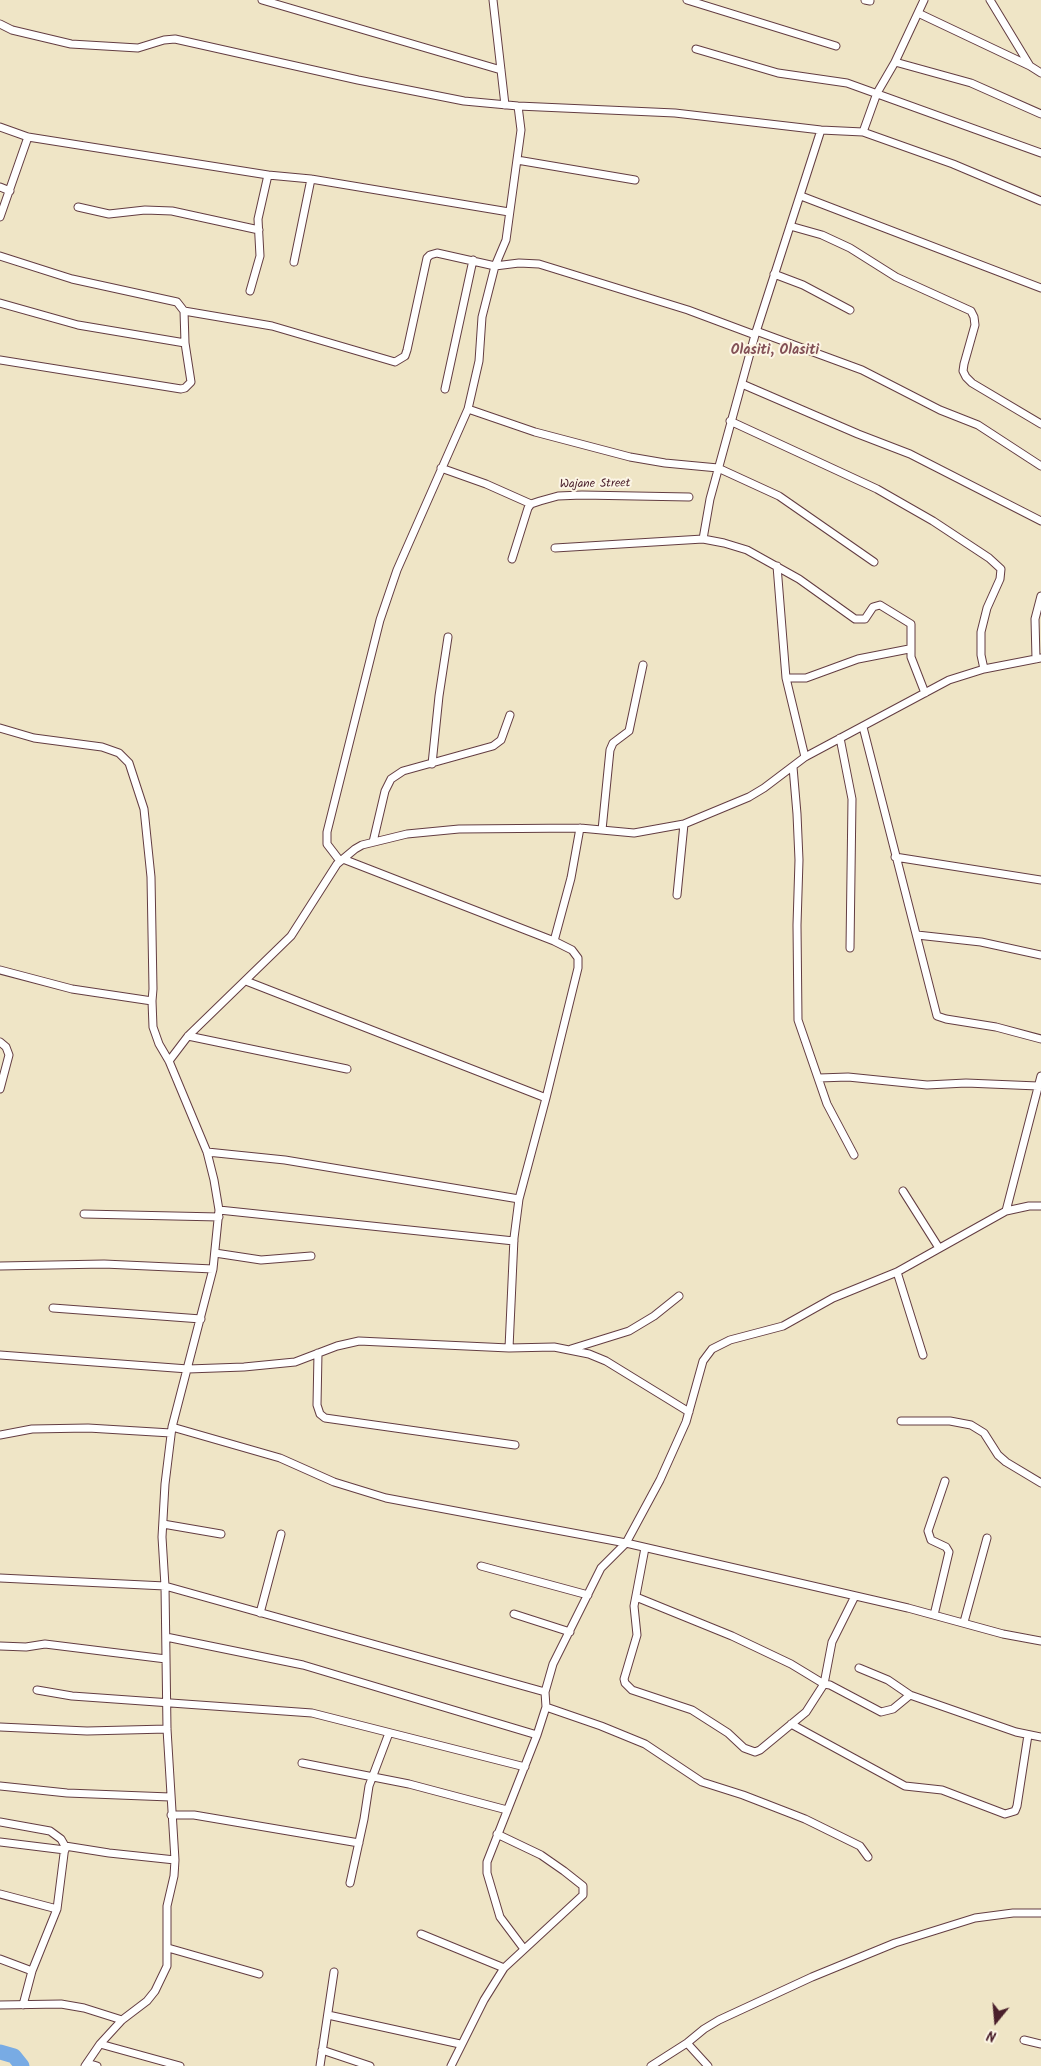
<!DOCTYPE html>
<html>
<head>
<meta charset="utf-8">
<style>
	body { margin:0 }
	#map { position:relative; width:1041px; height:2066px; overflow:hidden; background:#efe5c6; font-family:Kalam,sans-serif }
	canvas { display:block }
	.north { position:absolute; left:971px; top:1996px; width:50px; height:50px; -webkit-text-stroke:4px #fcf5e5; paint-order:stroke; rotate:197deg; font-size:14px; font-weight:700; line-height:20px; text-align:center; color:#4a1f2b }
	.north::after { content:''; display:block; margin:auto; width:18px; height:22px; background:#4a1f2b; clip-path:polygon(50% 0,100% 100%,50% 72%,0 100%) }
</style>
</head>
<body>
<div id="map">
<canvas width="1041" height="2066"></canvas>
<div class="north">N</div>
</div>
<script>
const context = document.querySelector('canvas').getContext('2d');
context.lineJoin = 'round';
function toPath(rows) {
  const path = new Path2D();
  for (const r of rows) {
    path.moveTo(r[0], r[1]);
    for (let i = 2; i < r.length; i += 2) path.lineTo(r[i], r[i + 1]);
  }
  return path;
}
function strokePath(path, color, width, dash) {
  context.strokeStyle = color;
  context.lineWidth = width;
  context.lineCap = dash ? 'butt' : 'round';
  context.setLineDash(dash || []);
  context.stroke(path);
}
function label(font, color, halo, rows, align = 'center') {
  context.font = font + ' Kalam,sans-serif';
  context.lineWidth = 4;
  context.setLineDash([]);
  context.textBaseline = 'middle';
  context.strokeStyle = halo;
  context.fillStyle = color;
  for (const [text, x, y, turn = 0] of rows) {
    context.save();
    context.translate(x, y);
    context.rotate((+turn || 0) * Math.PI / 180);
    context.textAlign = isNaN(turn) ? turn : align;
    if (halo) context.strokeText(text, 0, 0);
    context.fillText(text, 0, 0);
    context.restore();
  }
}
strokePath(toPath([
	[0,2052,14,2056,22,2066]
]), '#78abe4', 15);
const minor = toPath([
	[262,0,501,70],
	[493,0,505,105],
	[687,0,836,46],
	[865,0,870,1],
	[990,0,1030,66],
	[918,13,1030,66,1041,73],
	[0,24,12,30,71,44,138,48,164,40,175,39,358,80,464,101,518,106,675,113,821,130,863,132,953,164,1041,201],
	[696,49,778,73,847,83,1041,153],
	[895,62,971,83,1041,114],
	[0,127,28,137,268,175,311,179,509,212],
	[863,132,877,93,895,62,924,0],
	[517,160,635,180],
	[0,187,10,191],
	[801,196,1041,288],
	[78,207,109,214,145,210,172,211,259,230],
	[0,217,28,137],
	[790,226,822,235,850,248,896,277,971,311,974,317,975,325,964,364,963,371,966,377,972,383,1041,424],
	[0,256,72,279,177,302,184,311,185,343,191,382,185,388,181,389,0,360],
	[294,262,311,179],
	[774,274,803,285,850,310],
	[250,291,260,256,258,219,268,175],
	[0,303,78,325,185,343],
	[184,311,272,326,395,362,405,356,407,350,427,258,430,255,437,253,495,266,519,263,539,264,688,310,755,335],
	[756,331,862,370,940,410,978,425,1041,466],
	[742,384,858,434,910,454,1041,521],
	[445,389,473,260],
	[468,409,535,432,630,457,665,463,718,468,779,496,874,562],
	[730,421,877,489,933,521,989,558,1001,569,1000,579,987,608,981,632,981,655,984,669],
	[441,468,486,484,531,504],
	[703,539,710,499,755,335,821,130],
	[555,548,703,539,724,543,747,550,799,579,855,619,865,619,873,607,880,605,911,624,911,657,925,693],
	[512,559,528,508,531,504,540,501,558,496,582,495,689,497],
	[777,566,786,678,805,757],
	[1036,659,1035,619,1041,596],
	[786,678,806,678,858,659,909,649],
	[863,727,937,1016,946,1019,996,1027,1041,1039],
	[0,728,34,738,102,747,119,753,129,763,144,809,151,877,153,989,152,1001,153,1027,159,1044,169,1061,207,1152,214,1180,219,1210,213,1269,172,1427,165,1484,162,1537,165,1586,167,1729,175,1860,174,1876,167,1906,167,1966,155,1991,147,2001,122,2020,100,2044,85,2066],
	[840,738,852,799,850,948],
	[432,764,439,696,448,637],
	[793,767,797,814,799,860,797,925,798,1020,827,1104,854,1155],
	[602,830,610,750,613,743,629,731,643,665],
	[373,842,385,791,391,779,403,771,493,746,501,740,510,715],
	[895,857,1041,880],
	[343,859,554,941,572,950,578,958,578,968,546,1098,519,1199,514,1238,509,1348],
	[340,861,327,844,327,832,380,620,397,570,468,409,479,361,482,317,495,266,506,240,521,130,518,106],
	[677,895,684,824],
	[917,935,981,942,1041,955],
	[554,941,571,878,580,828],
	[0,970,72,989,152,1001],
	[246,981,546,1098],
	[188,1036,347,1069],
	[0,1042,6,1047,9,1055,0,1089],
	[169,1061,188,1036,291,936,337,864,355,849,362,845,407,834,459,829,580,828,634,833,684,824,749,797,764,788,805,757,949,680,984,669,1041,658],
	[819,1078,848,1077,927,1085,966,1083,1038,1086],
	[207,1152,285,1160,519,1199],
	[903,1191,939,1248],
	[219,1210,514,1241],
	[1006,1211,1041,1076],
	[84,1214,219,1217],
	[215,1253,261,1260,311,1256],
	[0,1266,104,1264,213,1269],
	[897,1272,923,1355],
	[53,1308,201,1319],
	[571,1349,629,1331,654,1316,679,1296],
	[318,1353,317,1405,320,1414,325,1418,515,1445],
	[0,1355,188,1369,244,1367,295,1362,337,1346,359,1341,509,1348,554,1347,589,1354,606,1361,689,1412],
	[901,1421,950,1421,971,1425,984,1433,998,1455,1006,1462,1041,1483],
	[172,1427,280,1458,334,1482,386,1498,626,1543,908,1608,1003,1634,1041,1641],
	[0,1435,32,1429,88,1428,171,1433],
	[163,1524,221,1534],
	[645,1548,634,1606,637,1635,624,1679,625,1683,632,1690,692,1710,728,1733,744,1748,755,1752,760,1750,806,1712,824,1684,830,1685,881,1712,893,1709,910,1695],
	[481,1566,588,1595],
	[0,1578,165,1586,545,1692],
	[636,1597,732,1636,791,1664,824,1684,832,1642,855,1596],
	[260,1613,281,1534],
	[514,1614,570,1632],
	[934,1615,949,1552,946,1547,931,1540,928,1531,945,1481],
	[964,1622,987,1538],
	[166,1637,303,1665,537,1735,487,1862,487,1873,500,1917,524,1949],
	[0,1646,26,1647,45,1644,166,1659],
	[859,1668,888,1680,910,1695,1016,1732,1041,1737],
	[37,1690,72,1696,312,1713,525,1767],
	[546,1707,601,1726,645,1744,702,1782,743,1795,805,1819,860,1846,868,1857],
	[791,1724,905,1786,942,1790,1005,1814,1015,1811,1017,1806,1028,1735],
	[0,1727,87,1731,167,1729],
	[537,1735,546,1707,545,1692,553,1664,601,1568,626,1543,660,1480,686,1422,703,1361,712,1349,730,1340,783,1326,833,1298,897,1272,1006,1211,1029,1206,1041,1206],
	[302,1763,409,1784,507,1810],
	[0,1786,67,1793,170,1797],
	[171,1815,194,1815,359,1843],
	[0,1822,50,1831,61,1839,65,1846,57,1909,32,1971,23,2005],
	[0,1842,65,1850],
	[65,1846,109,1853,175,1860],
	[350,1883,364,1819,369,1786,389,1733],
	[0,1894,57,1909],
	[421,1934,504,1968],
	[168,1948,259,1974],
	[0,1959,32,1971],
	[0,2005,61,2004,84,2008,122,2020],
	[328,2015,460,2044],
	[1024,2040,1041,2044],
	[687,2043,708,2066],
	[100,2044,180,2066],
	[322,2050,370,2066],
	[87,2063,97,2066],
	[320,2066,334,1972],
	[451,2066,484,2000,504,1968,583,1895,583,1886,564,1871,541,1855,497,1834],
	[651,2066,687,2043,704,2029,719,2020,812,1977,895,1943,975,1918,1013,1913,1041,1913]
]);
strokePath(minor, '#633d42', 9);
strokePath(minor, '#fff', 7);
label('12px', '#4a1f2b', '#fcf5e5', [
	["Wajane Street",595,485,-1]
]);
label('bold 14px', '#835157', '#fcf5e5', [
	["Olasiti, Olasiti",775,352]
]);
</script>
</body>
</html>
